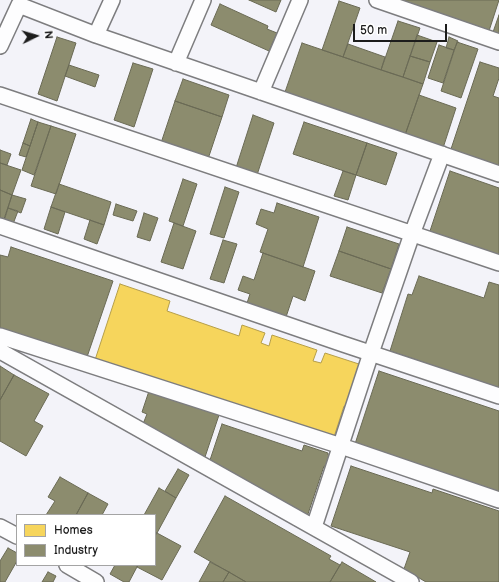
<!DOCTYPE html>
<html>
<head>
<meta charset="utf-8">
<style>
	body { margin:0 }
	#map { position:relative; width:499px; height:582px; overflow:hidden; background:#f3f3f9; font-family:"Balsamiq Sans",sans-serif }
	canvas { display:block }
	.legend { position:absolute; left:16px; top:514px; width:140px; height:52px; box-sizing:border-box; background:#fff; border:1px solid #a4a4a4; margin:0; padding:5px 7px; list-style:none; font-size:12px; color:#1c1c1c }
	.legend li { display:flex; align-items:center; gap:8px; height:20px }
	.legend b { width:20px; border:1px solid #a4a4a4 }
	.north { position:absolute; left:16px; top:16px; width:40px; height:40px; -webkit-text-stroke:3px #fff; paint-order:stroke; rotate:85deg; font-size:11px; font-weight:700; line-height:16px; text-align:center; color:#1c1c1c }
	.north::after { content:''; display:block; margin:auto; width:14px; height:18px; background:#1c1c1c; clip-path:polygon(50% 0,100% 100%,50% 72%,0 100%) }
	.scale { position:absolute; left:353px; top:24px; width:94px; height:18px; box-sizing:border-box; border:2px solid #1c1c1c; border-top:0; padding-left:5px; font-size:12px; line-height:14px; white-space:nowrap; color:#1c1c1c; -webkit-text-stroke:3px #fff; paint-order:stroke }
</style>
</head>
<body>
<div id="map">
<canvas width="499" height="582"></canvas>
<ul class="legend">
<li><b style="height:11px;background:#f6d55c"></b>Homes</li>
<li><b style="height:11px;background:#8c8c6e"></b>Industry</li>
</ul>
<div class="north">N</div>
<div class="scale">50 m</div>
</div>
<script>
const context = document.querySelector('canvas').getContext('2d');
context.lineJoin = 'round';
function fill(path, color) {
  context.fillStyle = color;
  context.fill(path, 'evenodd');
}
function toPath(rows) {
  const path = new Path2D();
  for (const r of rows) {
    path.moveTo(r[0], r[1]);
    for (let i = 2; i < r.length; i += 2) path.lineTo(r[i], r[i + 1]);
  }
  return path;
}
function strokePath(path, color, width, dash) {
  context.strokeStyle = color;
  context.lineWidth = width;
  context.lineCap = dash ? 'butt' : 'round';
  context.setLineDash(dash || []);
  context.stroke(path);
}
const homes = toPath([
	[120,284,170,301,167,311,239,336,242,325,265,333,261,343,269,346,272,335,317,350,313,361,321,363,325,353,365,366,351,408,344,406,333,440,95,360,120,284]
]);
fill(homes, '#f6d55c');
strokePath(homes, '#b59e49', 1);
const industry = toPath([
	[249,0,281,0,276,12,249,0],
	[387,0,499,0,488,34,387,0],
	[339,1,360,8,343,57,322,50,339,1],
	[220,4,268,26,267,29,277,33,269,51,211,25,220,4],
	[499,15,499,38,492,35,499,15],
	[398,21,420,28,403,77,381,70,398,21],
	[417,35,437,42,430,62,410,56,417,35],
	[57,37,76,43,57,101,38,94,57,37],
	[449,37,458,41,454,50,446,48,449,37],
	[457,42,478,49,461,98,441,91,457,42],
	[302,43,423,84,405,135,284,95,302,43],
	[348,44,385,57,381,70,343,57,348,44],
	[439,45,454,50,443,83,428,78,439,45],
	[410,56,430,62,423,84,403,77,410,56],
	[480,62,499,68,499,78,493,96,499,98,499,168,450,152,480,62],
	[133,63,153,69,134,127,114,120,133,63],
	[69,65,99,75,95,87,65,76,69,65],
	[183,79,229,95,222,117,175,101,183,79],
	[419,95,456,108,443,148,405,135,419,95],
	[175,101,222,117,207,162,160,146,175,101],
	[253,115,274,123,256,178,235,171,253,115],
	[31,119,38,122,30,146,23,143,31,119],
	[38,122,51,126,34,175,22,170,38,122],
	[304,122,367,143,356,175,293,154,304,122],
	[51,126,76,134,56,194,31,186,51,126],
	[23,143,30,146,26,157,19,155,23,143],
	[367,143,397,153,386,185,356,175,367,143],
	[0,150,11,154,7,165,0,163,0,150],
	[0,163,21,170,12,195,0,190,0,163],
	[343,171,356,175,348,200,334,196,343,171],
	[450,171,499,188,499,258,429,234,450,171],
	[183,179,197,184,183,226,169,221,183,179],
	[59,184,111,202,104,225,51,207,59,184],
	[225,187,239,192,224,238,210,234,225,187],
	[0,190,12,195,4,219,0,218,0,190],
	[12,195,26,199,21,213,8,208,12,195],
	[277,203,319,217,303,267,260,252,268,229,256,224,261,209,274,213,277,203],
	[116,204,137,211,133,221,113,215,116,204],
	[51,207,65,212,58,234,44,229,51,207],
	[8,208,18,211,13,224,4,221,8,208],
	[144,213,158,218,150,241,137,237,144,213],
	[90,220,104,225,97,244,84,239,90,220],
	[174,223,196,231,183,269,161,262,174,223],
	[347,227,399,244,391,269,339,251,347,227],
	[223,240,237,244,224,283,210,279,223,240],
	[11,247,113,281,87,357,0,328,0,255,8,257,11,247],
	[339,251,391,269,382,293,330,276,339,251],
	[263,253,315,271,305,301,293,296,286,317,247,303,250,294,238,290,243,276,254,280,263,253],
	[419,276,484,298,489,282,499,285,499,388,390,351,408,294,412,295,419,276],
	[0,366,14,375,0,400,0,366],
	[379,371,499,411,499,496,354,447,379,371],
	[14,375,49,394,34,421,43,426,26,456,0,441,0,400,14,375],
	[149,391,219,415,205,457,143,424,147,414,142,412,149,391],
	[222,424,302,451,304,445,328,453,328,455,334,457,330,468,324,466,307,517,210,460,222,424],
	[351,466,432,493,433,489,499,511,499,582,426,582,404,569,410,552,331,526,351,466],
	[178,469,189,475,176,498,165,491,178,469],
	[60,477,88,493,76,515,46,515,55,501,48,497,60,477],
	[159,488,176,498,157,533,155,532,155,515,144,515,159,488],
	[88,493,108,504,102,515,76,515,88,493],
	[225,496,331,556,329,559,340,565,330,582,246,582,194,552,225,496],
	[157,533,181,546,162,580,137,567,138,565,155,565,155,536,157,533],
	[8,548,17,553,17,561,5,582,0,582,0,561,8,548],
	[210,562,229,572,223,582,199,582,210,562],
	[342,562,376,582,330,582,342,562],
	[115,565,138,565,129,582,124,582,110,574,115,565],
	[48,572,56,576,53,582,42,582,48,572],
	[229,572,246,582,223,582,229,572]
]);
fill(industry, '#8c8c6e');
strokePath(industry, '#6a6a55', 1);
const minor = toPath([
	[377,0,499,42],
	[96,35,112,0],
	[0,46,19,5,96,35,499,174],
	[176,63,203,0],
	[261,92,300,0],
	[0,95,499,263],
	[0,226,343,344,499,396],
	[0,336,341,446,499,500],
	[0,351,411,582],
	[0,527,17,536],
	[314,527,371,353,412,234,442,154],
	[67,565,96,582]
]);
strokePath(minor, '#7d7d7f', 18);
strokePath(minor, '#fdfdfe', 15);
</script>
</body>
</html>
